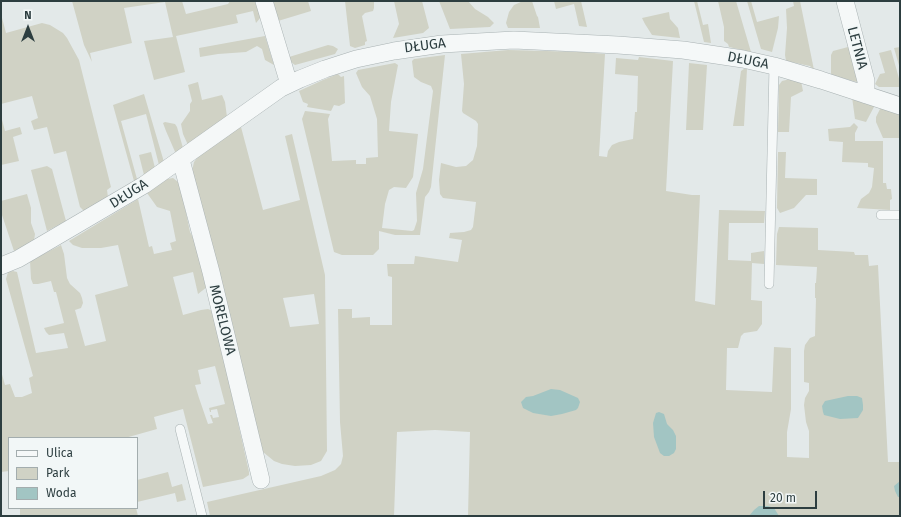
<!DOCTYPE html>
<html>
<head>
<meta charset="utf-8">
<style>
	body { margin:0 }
	#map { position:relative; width:901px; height:517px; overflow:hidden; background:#e3e9e9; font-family:"Fira Sans",sans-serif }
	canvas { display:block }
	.frame { position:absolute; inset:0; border:2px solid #2d3e40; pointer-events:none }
	.legend { position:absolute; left:8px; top:437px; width:130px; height:72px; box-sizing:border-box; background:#f2f7f7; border:1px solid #a3adae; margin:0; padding:5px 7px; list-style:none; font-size:12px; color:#2d3e40 }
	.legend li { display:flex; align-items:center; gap:8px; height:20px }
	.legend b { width:20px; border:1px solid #a3adae }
	.north { position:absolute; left:8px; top:8px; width:40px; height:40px; -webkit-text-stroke:3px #f2f7f7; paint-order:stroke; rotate:0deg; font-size:11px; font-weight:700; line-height:16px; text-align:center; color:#2d3e40 }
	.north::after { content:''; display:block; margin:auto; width:14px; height:18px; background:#2d3e40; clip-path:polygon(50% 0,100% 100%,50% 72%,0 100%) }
	.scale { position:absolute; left:763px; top:491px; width:54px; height:18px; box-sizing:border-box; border:2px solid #2d3e40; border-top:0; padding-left:5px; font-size:12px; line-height:14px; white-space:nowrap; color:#2d3e40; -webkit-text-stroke:3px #f2f7f7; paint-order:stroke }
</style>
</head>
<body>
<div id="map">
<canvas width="901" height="517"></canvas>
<div class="frame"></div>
<ul class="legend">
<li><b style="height:5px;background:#f5f8f8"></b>Ulica</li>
<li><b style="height:11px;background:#d0d2c5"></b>Park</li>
<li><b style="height:11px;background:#a2c5c3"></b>Woda</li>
</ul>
<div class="north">N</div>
<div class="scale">20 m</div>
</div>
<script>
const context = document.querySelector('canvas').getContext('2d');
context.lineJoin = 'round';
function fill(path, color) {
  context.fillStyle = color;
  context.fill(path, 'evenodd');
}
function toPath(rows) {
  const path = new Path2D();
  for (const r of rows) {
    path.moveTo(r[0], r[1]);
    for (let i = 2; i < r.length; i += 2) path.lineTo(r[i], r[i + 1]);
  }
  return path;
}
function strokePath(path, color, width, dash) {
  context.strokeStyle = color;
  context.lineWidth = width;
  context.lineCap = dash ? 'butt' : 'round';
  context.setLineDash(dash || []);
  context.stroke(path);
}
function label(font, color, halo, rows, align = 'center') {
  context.font = font + ' "Fira Sans",sans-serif';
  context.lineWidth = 4;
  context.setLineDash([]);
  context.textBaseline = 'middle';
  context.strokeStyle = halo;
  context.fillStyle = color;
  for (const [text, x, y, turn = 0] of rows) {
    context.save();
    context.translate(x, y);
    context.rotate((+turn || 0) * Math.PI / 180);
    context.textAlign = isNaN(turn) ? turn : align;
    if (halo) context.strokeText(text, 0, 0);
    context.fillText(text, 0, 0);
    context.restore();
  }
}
fill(toPath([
	[72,1,182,1,186,14,228,4,230,1,257,1,261,17,256,23,253,11,236,15,238,23,176,36,185,72,154,80,144,41,173,37,165,2,124,8,132,43,90,53,92,62,84,45],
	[270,1,308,1,311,11,278,21,289,57,328,45,333,46,338,49,335,54,295,65,288,60],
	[345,1,374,1,374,8,373,11,365,13,362,16,367,41,365,42,365,45,355,48,350,46],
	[394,1,422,1,429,28,423,33,393,38,399,24],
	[439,1,468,1,475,9,488,17,494,23,490,27,450,29],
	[523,1,532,1,537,16,538,17,540,28,508,28,506,23,509,12,514,5],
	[554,1,581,1,587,27,579,26,574,4,556,9],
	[694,1,697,1,703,25,708,24,711,43,704,42],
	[718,1,736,1,751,52,729,47,728,44,724,41,724,27],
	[747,1,751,1,757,22,779,16,778,28,772,52,761,49],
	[793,1,800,1,814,70,810,66,786,61,785,55,787,28,786,9,794,6],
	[669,12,670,19,678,28,680,38,652,35,645,24,642,18],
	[1,14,6,33,42,23,50,25,63,33,67,38,79,60,111,187,107,190,108,197,84,211,80,207,66,151,54,154,47,127,34,130,31,121,38,118,32,96,1,104],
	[844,27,861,79,857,82,831,75,831,55,833,51,848,47],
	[265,36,274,65,265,60,262,49,257,46,246,52,218,54,200,57,199,48],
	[900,47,900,69,894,48],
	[508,50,583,52,605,54,599,156,607,157,608,151,612,145,619,142,633,139,635,112,637,112,638,76,615,74,616,58,638,60,639,57,673,61,666,191,692,195,700,195,695,301,715,305,719,210,765,211,764,223,729,223,728,260,751,261,751,253,764,251,764,264,752,263,751,300,762,301,762,324,757,331,744,333,741,336,738,348,727,348,726,390,772,392,774,347,791,348,791,409,787,432,787,457,809,458,809,431,806,422,804,405,805,398,809,391,809,383,804,382,804,351,805,345,810,338,815,336,816,298,815,298,815,283,816,283,817,267,776,265,777,234,779,227,818,228,818,250,854,252,855,255,868,255,869,266,878,265,888,462,900,462,900,516,468,516,470,432,435,430,397,432,394,516,210,516,207,502,321,476,335,470,341,464,343,456,340,422,338,309,352,309,352,318,370,317,370,325,392,325,392,277,388,276,387,264,414,264,415,256,458,262,462,240,449,238,450,233,464,232,471,230,473,227,476,202,443,198,440,194,439,180,441,163,456,167,466,166,473,160,477,146,478,124,476,121,463,113,462,111,464,84,461,54],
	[891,50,900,82,900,87,879,87,875,84,880,74,885,73,879,53],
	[445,55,431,187,429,192,425,197,420,235,395,235,379,231,379,249,373,255,342,255,334,252,302,119,305,111,330,114,328,119,332,161,356,160,356,164,366,164,366,158,378,157,377,119,370,96,362,87,356,73,358,70,395,63,398,65,391,102,389,131,418,134,413,177,406,188,394,187,389,190,385,204,382,228,412,231,414,230,417,221,416,193,423,169,433,91,431,86,421,82,414,77,412,61,414,59],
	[689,63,707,65,703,130,686,130],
	[744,69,747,69,744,126,733,126,741,71],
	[338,74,341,77,344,76,345,103,339,106,334,105,331,111,307,107,308,104,303,102,299,91,323,80],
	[790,79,801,81,803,91,791,97,789,132,778,132,779,85,782,81],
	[198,82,202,100,222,95,225,102,227,117,188,145,183,134,181,124,190,111,190,104,192,101,188,85],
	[144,94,164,162,159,165,146,114,121,121,137,179,134,181,113,105],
	[852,97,875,105,866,122,855,119],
	[881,107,900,114,900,138,883,138,876,122,876,117],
	[1,116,5,131,20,127,22,134,13,137,19,161,1,165],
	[165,122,175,124,177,127,183,148,176,154,166,131,163,123],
	[854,123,858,127,855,133,855,141,883,141,883,183,886,183,887,189,891,189,892,199,890,200,890,210,857,208,861,199,869,193,872,187,874,168,868,167,868,163,842,162,843,142,829,141,828,129,850,127],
	[239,126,240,128,241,127,263,210,300,200,285,136,292,134,325,275,327,451,321,461,311,465,295,466,282,464,274,461,263,452,192,171,194,162,198,157],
	[314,294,319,324,290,327,283,298],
	[151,152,155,168,144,175,139,155],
	[778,152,786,152,785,178,817,179,817,195,806,195,794,208,780,213,777,208],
	[47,166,52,169,66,221,47,231,31,170],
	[173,178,178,182,181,188,190,232,195,241,207,287,198,294,193,272,173,277,183,315,201,310,208,309,213,311,249,472,249,475,243,479,203,487,183,409,154,417,157,429,125,438,9,438,9,471,1,472,1,371,5,385,10,384,15,397,22,397,32,393,29,378,33,376,6,279,8,272,13,271,17,272,36,353,68,348,64,333,49,335,46,332,44,328,64,323,56,292,54,292,51,281,38,284,33,284,31,279,30,261,61,245,64,254,67,278,70,284,80,293,82,298,83,303,81,308,75,310,85,346,106,341,95,295,128,286,118,245,101,248,82,248,73,245,69,241,138,199,149,247,152,246,154,254,172,250,170,243,176,241,170,211,157,207,147,193,167,179],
	[215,366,225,404,209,408,210,412,211,412,211,410,217,409,219,417,213,418,212,415,210,415,213,423,208,424,199,398,195,385,201,384,198,370],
	[27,194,31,208,31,223,35,234,34,241,14,251,1,212,1,201],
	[168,472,172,487,182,484,186,500,177,502,175,493,137,502,137,480],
	[20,508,136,508,138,516,20,516]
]), '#d0d2c5');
fill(toPath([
	[551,389,560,390,578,398,580,402,578,408,576,410,562,414,551,416,533,413,523,408,521,402,526,397,533,396],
	[848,396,857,396,862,398,863,405,863,410,858,418,840,419,824,415,823,412,822,406,825,401],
	[659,412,664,414,667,424,673,430,676,436,676,449,674,453,669,456,664,456,660,453,654,437,653,423,656,413],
	[900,481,900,497,898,497,895,491,894,486],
	[759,506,768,506,774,508,779,516,749,516,754,510]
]), '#a2c5c3');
const service = toPath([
	[881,215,900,215],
	[769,284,774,66],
	[180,429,202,516]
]);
const minor = toPath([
	[264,1,289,84],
	[845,1,866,81,866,95],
	[181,160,211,272,261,480],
	[1,266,18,259,144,185,281,88,300,79,325,69,356,59,394,51,442,44,514,40,618,45,683,50,743,59,774,66,821,80,900,106]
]);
strokePath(service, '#a9b2b3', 10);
strokePath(minor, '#a9b2b3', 18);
strokePath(service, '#f5f8f8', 9);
strokePath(minor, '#f5f8f8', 17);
label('14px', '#2d3e40', '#f2f7f7', [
	["DŁUGA",425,46,-7],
	["LETNIA",857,48,75],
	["DŁUGA",748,61,11],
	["DŁUGA",129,194,-32],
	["MORELOWA",222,320,76]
]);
</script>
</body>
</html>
